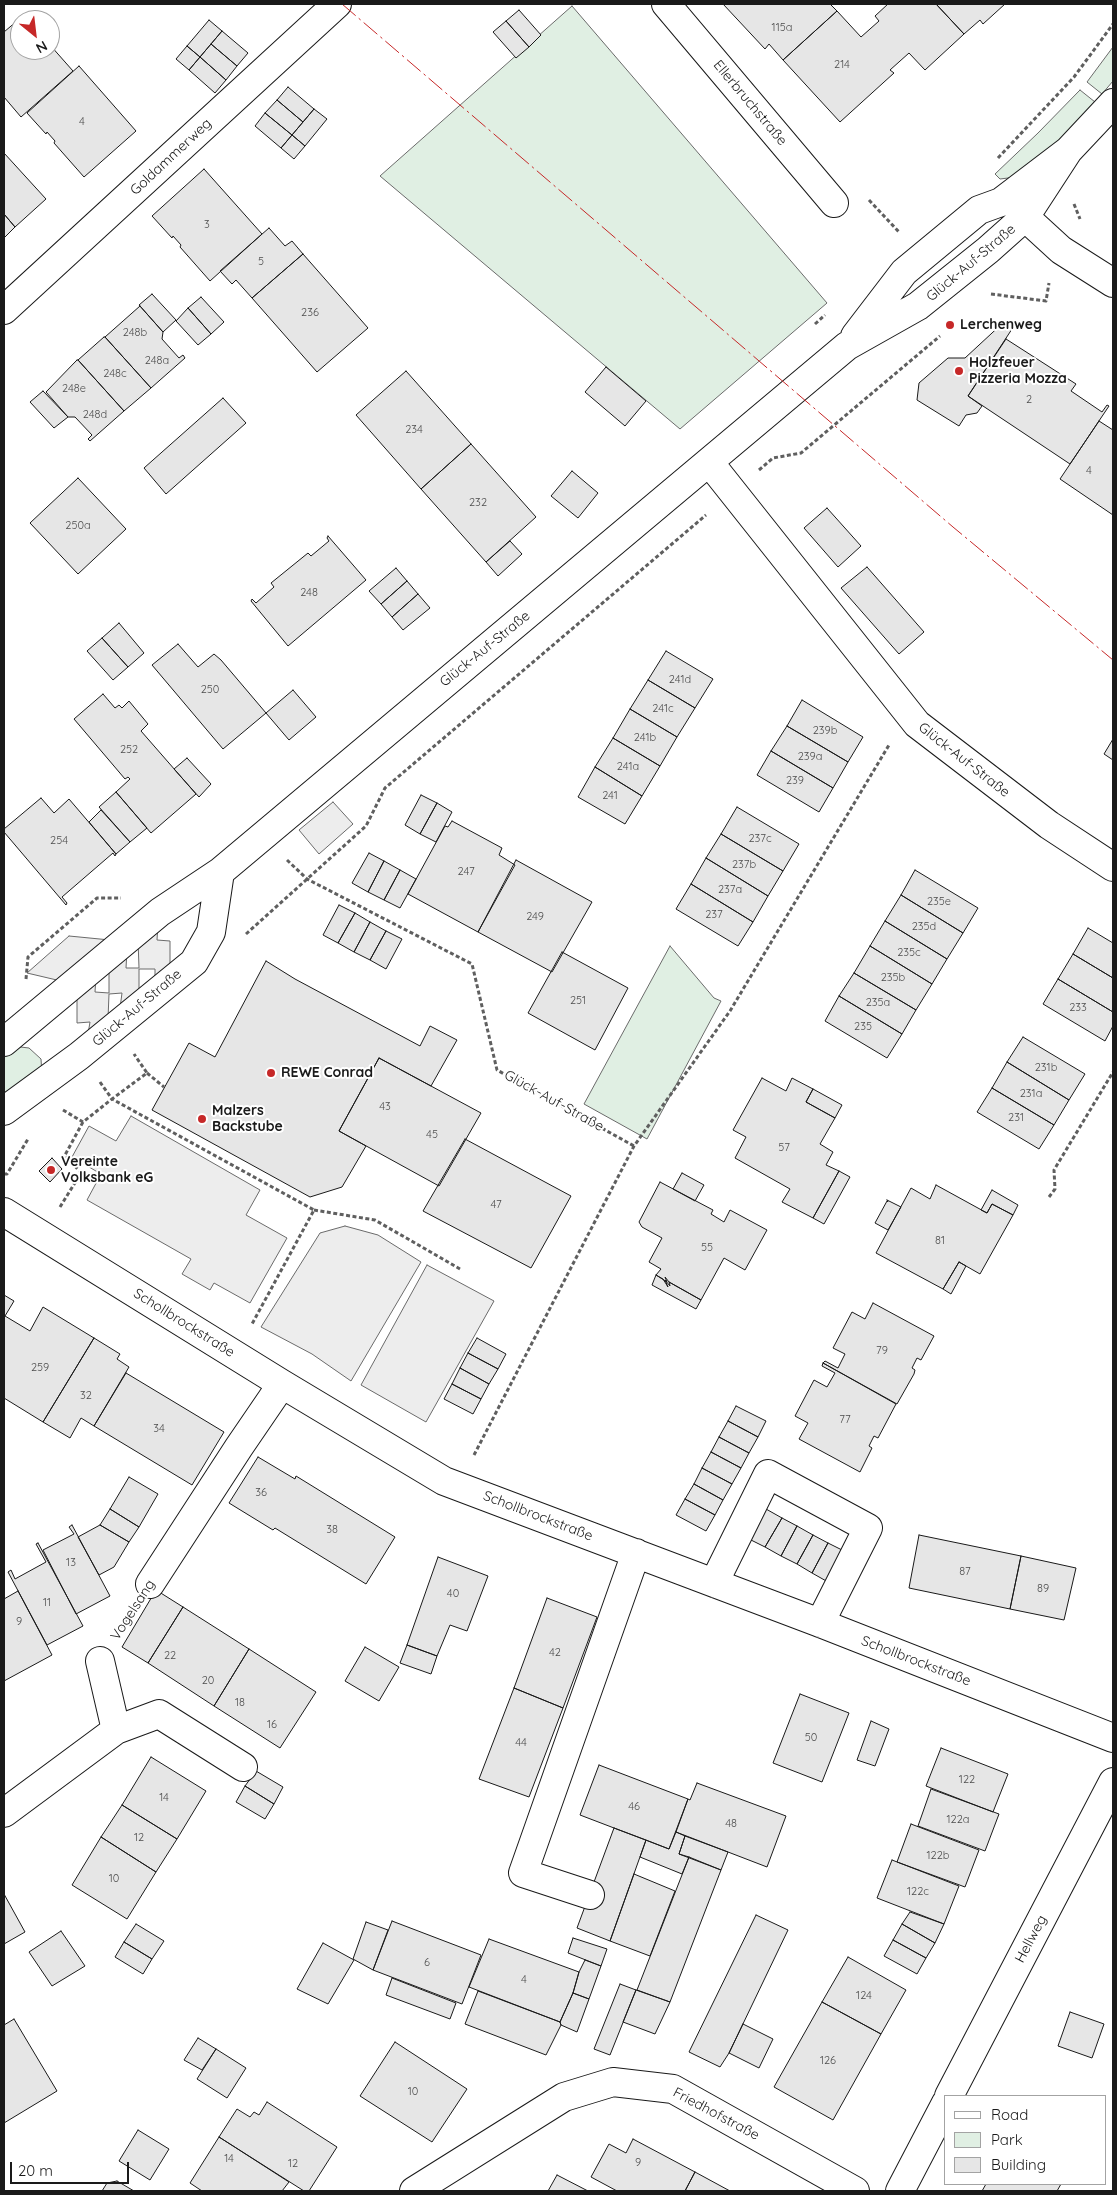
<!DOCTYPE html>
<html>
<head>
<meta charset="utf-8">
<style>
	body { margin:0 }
	#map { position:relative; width:1117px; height:2195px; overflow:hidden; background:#fff; font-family:Quicksand,sans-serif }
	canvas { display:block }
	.frame { position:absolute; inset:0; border:5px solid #1a1a1a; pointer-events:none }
	.legend { position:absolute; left:944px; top:2095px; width:162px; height:90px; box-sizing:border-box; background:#fff; border:1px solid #a3a3a3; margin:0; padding:6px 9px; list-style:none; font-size:15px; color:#1a1a1a }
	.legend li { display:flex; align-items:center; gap:10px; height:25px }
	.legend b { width:25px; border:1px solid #a3a3a3 }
	.north { position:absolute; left:10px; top:10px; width:50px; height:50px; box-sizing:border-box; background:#fff; border:1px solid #a3a3a3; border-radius:50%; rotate:151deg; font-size:14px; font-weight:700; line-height:20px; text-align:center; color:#1a1a1a }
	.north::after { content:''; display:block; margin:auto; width:18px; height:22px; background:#c62828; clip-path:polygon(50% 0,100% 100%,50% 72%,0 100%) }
	.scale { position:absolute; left:10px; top:2162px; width:119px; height:22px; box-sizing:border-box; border:2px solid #1a1a1a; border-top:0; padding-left:6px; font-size:15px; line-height:18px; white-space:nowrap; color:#1a1a1a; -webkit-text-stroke:4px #fff; paint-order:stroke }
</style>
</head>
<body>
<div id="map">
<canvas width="1117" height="2195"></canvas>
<div class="frame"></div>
<ul class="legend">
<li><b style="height:6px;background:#fff"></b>Road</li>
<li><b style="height:14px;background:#e0efe3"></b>Park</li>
<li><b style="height:14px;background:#e6e6e6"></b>Building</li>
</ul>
<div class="north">N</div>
<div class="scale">20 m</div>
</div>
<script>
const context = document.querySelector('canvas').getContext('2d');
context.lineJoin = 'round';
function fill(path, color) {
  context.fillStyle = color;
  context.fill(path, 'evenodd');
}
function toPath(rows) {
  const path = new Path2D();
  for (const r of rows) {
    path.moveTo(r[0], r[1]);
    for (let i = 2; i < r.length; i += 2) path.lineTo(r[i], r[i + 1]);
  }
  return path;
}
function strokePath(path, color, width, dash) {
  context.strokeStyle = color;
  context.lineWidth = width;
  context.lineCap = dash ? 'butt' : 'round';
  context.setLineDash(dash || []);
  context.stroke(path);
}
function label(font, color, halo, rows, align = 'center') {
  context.font = font + ' Quicksand,sans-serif';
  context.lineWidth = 4;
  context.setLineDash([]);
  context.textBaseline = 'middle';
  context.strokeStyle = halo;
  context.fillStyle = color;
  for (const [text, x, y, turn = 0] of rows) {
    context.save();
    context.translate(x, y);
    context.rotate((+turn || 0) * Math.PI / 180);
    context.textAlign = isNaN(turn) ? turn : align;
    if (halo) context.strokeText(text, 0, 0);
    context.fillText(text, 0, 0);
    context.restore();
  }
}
const green = toPath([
	[572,6,827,303,680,429,380,176,572,6],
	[1113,47,1113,81,1102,94,1087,82,1113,47],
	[1080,90,1095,102,1058,142,1016,177,1000,179,995,174,1038,133,1080,90],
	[670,946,714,998,721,1001,647,1139,584,1104,670,946],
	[12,1046,29,1048,41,1059,42,1075,4,1107,4,1054,12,1046]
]);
fill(green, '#e0efe3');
strokePath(green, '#6a6a6a', 1);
const parking = toPath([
	[333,802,353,824,319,854,299,830,333,802],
	[158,923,157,940,170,941,170,966,155,980,155,969,139,969,139,993,120,1008,122,993,109,994,108,1019,88,1034,90,1022,77,1023,77,993,96,976,95,992,109,993,109,965,127,950,126,968,139,968,138,940,158,923],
	[69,936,110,940,61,981,27,973,69,936],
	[131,1116,260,1190,246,1215,287,1238,250,1303,214,1283,210,1290,182,1274,191,1259,87,1200,101,1174,72,1157,89,1126,116,1141,131,1116],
	[345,1226,378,1235,421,1262,351,1381,312,1354,261,1327,320,1233,345,1226],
	[427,1265,494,1301,426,1422,361,1385,427,1265]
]);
fill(parking, '#ededed');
strokePath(parking, '#6a6a6a', 1);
const building = toPath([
	[723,4,830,4,837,11,783,60,769,44,765,49,723,4],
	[888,4,936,4,964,34,925,70,909,53,890,70,894,73,840,122,783,60,837,11,861,37,879,21,875,16,888,4],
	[936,4,1005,4,983,24,980,20,964,34,936,4],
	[519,10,541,35,529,47,506,21,519,10],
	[24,15,28,20,20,20,20,50,50,50,50,45,73,71,21,117,4,97,4,32,24,15],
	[209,20,222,31,200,57,187,46,209,20],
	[506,21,529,47,516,58,493,32,506,21],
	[222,31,248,53,237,66,211,44,222,31],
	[211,44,237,66,226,80,200,57,211,44],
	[187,46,200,57,189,70,176,59,187,46],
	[200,57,226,80,215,93,189,70,200,57],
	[79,66,136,131,84,177,54,143,55,141,47,132,46,134,27,113,79,66],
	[288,87,314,109,303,122,277,100,288,87],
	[277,100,303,122,292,135,265,113,277,100],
	[314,109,327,119,305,146,292,135,314,109],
	[265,113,292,135,281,148,255,126,265,113],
	[292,135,305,146,294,159,281,148,292,135],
	[4,153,46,199,15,227,4,214,4,153],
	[204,169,262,234,210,281,180,247,181,245,173,236,172,238,152,216,204,169],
	[4,214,15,227,4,238,4,214],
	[269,228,285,246,292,241,303,254,252,298,236,280,232,284,220,271,269,228],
	[303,254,368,328,317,372,252,298,303,254],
	[152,294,176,320,163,332,139,305,152,294],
	[201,297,224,322,211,334,188,308,201,297],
	[140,306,163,332,162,339,179,358,183,355,185,358,151,388,105,337,140,306],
	[188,308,211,334,198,345,176,321,188,308],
	[1005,321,1012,329,968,396,982,406,977,413,966,415,959,426,917,400,919,383,948,358,965,358,1005,321],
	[104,337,105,337,151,388,124,411,78,360,104,337],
	[1006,339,1076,384,1071,391,1102,412,1107,405,1109,406,1070,464,968,396,1006,339],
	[77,360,78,360,124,411,90,441,88,439,92,435,75,417,68,417,46,392,77,360],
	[606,367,646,401,625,426,585,392,606,367],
	[406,371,471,444,421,489,356,415,406,371],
	[43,391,68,417,54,428,30,402,43,391],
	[223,398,246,423,166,494,144,468,223,398],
	[1099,421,1113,430,1113,515,1060,479,1099,421],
	[471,444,536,517,486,562,421,489,471,444],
	[572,471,598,493,578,518,551,496,572,471],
	[78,478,126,529,78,574,30,523,78,478],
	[827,508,861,546,838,567,804,528,827,508],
	[328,536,366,580,288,646,251,601,252,599,256,603,274,587,271,583,308,553,311,556,329,541,327,538,328,536],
	[510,541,522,554,498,576,486,562,510,541],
	[867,567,924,632,899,654,841,588,867,567],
	[396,568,407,581,381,604,369,591,396,568],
	[407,581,418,594,392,617,381,604,407,581],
	[418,594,430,608,403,630,392,617,418,594],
	[119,623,144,653,128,667,102,638,119,623],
	[102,638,128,667,113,680,87,651,102,638],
	[178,644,198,667,214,654,221,660,266,713,223,749,152,665,178,644],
	[666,651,713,679,695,708,648,680,666,651],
	[648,680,695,708,677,737,630,709,648,680],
	[293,690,316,717,289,740,266,713,293,690],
	[103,694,115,708,119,705,122,708,129,701,148,724,141,731,196,794,151,833,116,792,130,779,128,777,125,779,74,719,103,694],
	[802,700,863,737,848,762,787,726,802,700],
	[630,709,677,737,660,766,613,738,630,709],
	[787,726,848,762,833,788,771,751,787,726],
	[613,738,660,766,642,796,595,767,613,738],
	[1113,739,1113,760,1104,754,1113,739],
	[771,751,833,788,819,812,757,775,771,751],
	[187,758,211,784,199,797,174,769,187,758],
	[595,767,642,796,625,824,578,797,595,767],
	[116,792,147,828,130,842,99,807,116,792],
	[421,795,437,803,420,834,405,825,421,795],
	[41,798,54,813,69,799,116,854,115,856,113,853,62,897,67,903,66,905,4,832,4,829,41,798],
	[437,803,452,812,436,842,420,834,437,803],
	[737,807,799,844,783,871,721,834,737,807],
	[101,810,130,842,116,854,89,822,101,810],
	[452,821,502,848,499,855,515,865,478,932,408,894,445,826,448,827,452,821],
	[721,834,783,871,768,896,706,858,721,834],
	[369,853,384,861,368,892,352,883,369,853],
	[706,858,768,896,753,922,691,884,706,858],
	[516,860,592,902,552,972,478,932,516,860],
	[384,861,400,870,384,900,368,892,384,861],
	[400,870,416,879,400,908,384,900,400,870],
	[915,870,978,908,963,933,901,895,915,870],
	[691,884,753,922,738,946,676,909,691,884],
	[901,895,963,933,947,959,885,921,901,895],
	[339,905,355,913,338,943,323,935,339,905],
	[355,913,370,922,354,952,338,943,355,913],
	[885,921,947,959,932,984,870,946,885,921],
	[370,922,386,931,370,960,354,952,370,922],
	[1088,928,1113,943,1113,978,1073,954,1088,928],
	[386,931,402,939,386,969,370,960,386,931],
	[870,946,932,984,916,1010,854,973,870,946],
	[562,952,628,988,595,1050,528,1013,562,952],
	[1073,954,1113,978,1113,1012,1058,979,1073,954],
	[266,961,295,979,420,1046,430,1026,457,1040,431,1086,379,1058,339,1131,366,1146,342,1187,310,1197,152,1110,189,1043,215,1057,266,961],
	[854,973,916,1010,902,1034,839,996,854,973],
	[1058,979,1113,1012,1113,1026,1105,1041,1043,1004,1058,979],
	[839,996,902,1034,887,1058,825,1021,839,996],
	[1023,1037,1085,1074,1069,1100,1007,1062,1023,1037],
	[379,1058,481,1113,439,1186,339,1131,379,1058],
	[1007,1062,1069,1100,1054,1125,992,1088,1007,1062],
	[762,1078,786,1091,792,1078,813,1089,806,1102,835,1118,820,1144,833,1152,826,1165,839,1171,813,1218,782,1202,790,1189,735,1158,746,1137,733,1130,762,1078],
	[992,1088,1054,1125,1039,1149,977,1112,992,1088],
	[813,1089,842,1105,835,1118,806,1102,813,1089],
	[465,1139,571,1196,531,1268,423,1211,465,1139],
	[52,1158,62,1169,50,1182,39,1171,52,1158],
	[839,1171,850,1177,824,1224,813,1218,839,1171],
	[682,1173,704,1185,695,1201,673,1189,682,1173],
	[660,1182,713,1210,711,1214,724,1222,730,1210,767,1230,745,1270,724,1258,701,1300,669,1282,665,1277,667,1282,656,1275,661,1269,649,1262,662,1238,642,1227,639,1222,660,1182],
	[936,1185,987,1213,992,1204,1013,1215,980,1274,959,1262,943,1289,876,1253,911,1188,930,1199,936,1185],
	[992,1190,1018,1205,1013,1215,992,1204,987,1213,981,1210,992,1190],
	[887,1200,901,1207,888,1230,875,1223,887,1201,888,1202,887,1200],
	[959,1262,966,1266,951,1294,943,1289,959,1262],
	[656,1275,663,1279,668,1287,665,1280,670,1286,669,1282,701,1300,696,1309,652,1285,656,1275],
	[4,1295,14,1301,5,1316,30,1331,43,1307,94,1338,43,1422,4,1398,4,1295],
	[873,1303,934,1336,921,1360,917,1358,912,1368,915,1370,914,1374,897,1404,823,1363,825,1361,838,1368,845,1354,833,1348,852,1312,865,1319,873,1303],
	[94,1338,120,1354,117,1359,129,1367,94,1426,81,1418,70,1438,43,1422,94,1338],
	[477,1338,506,1354,498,1369,468,1353,477,1338],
	[468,1353,498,1369,489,1384,460,1368,468,1353],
	[823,1363,896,1404,878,1438,874,1436,869,1446,872,1448,860,1472,799,1439,808,1423,795,1416,814,1380,827,1387,835,1373,822,1366,823,1363],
	[460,1368,489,1384,481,1399,452,1384,460,1368],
	[126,1373,224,1432,192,1485,94,1426,126,1373],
	[452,1384,481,1399,473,1414,444,1399,452,1384],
	[736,1406,766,1421,758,1437,728,1421,736,1406],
	[728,1421,758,1437,749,1453,719,1437,728,1421],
	[719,1437,749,1453,741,1468,711,1452,719,1437],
	[711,1452,741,1468,732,1484,702,1468,711,1452],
	[258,1457,295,1479,296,1476,395,1537,366,1584,275,1528,273,1530,229,1503,258,1457],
	[702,1468,732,1484,723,1500,694,1484,702,1468],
	[129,1477,158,1494,139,1527,110,1509,129,1477],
	[694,1484,723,1500,715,1515,685,1499,694,1484],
	[685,1499,715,1515,706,1531,676,1515,685,1499],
	[110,1509,139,1527,129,1542,100,1525,110,1509],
	[766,1509,782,1518,765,1547,749,1539,766,1509],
	[782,1518,797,1526,781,1556,765,1547,782,1518],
	[72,1525,110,1596,76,1614,43,1550,74,1534,69,1527,72,1525],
	[100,1525,129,1542,114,1567,99,1575,78,1537,100,1525],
	[797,1526,813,1535,797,1564,781,1556,797,1526],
	[813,1535,828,1543,812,1573,797,1564,813,1535],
	[919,1535,1021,1556,1010,1609,909,1588,919,1535],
	[38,1543,83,1626,47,1645,8,1572,11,1570,15,1579,46,1562,36,1544,38,1543],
	[828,1543,844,1551,828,1582,812,1573,828,1543],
	[1021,1556,1076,1568,1064,1620,1010,1609,1021,1556],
	[438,1557,488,1576,467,1631,450,1625,437,1656,407,1645,438,1557],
	[156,1590,183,1607,148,1663,122,1647,156,1590],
	[18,1591,52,1655,4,1681,4,1599,18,1591],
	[547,1598,597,1617,563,1708,514,1688,547,1598],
	[183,1607,249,1649,214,1706,148,1663,183,1607],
	[407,1645,437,1656,431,1674,400,1663,407,1645],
	[365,1647,399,1667,379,1701,345,1681,365,1647],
	[249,1649,316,1692,280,1748,214,1706,249,1649],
	[514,1688,563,1708,529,1797,479,1779,514,1688],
	[800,1694,849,1713,822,1782,773,1763,800,1694],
	[871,1721,889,1729,875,1766,857,1760,871,1721],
	[941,1748,1008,1774,993,1812,926,1786,941,1748],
	[151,1757,206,1791,177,1839,122,1805,151,1757],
	[599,1765,688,1799,669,1849,580,1815,599,1765],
	[256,1771,283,1787,274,1804,245,1786,256,1771],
	[697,1783,786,1816,767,1867,676,1832,688,1799,690,1800,697,1783],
	[245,1786,274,1804,265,1819,236,1802,245,1786],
	[931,1789,999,1814,985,1851,918,1826,931,1789],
	[122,1805,177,1839,156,1872,101,1837,122,1805],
	[911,1824,979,1850,965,1887,897,1862,911,1824],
	[614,1828,646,1840,610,1941,577,1928,614,1828],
	[676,1832,685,1836,679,1854,689,1857,682,1874,640,1857,646,1840,669,1849,676,1832],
	[685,1836,728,1852,721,1870,679,1854,685,1836],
	[101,1837,156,1872,127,1919,72,1885,101,1837],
	[689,1857,721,1870,670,2002,637,1990,689,1857],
	[892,1860,959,1886,944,1924,877,1898,892,1860],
	[634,1874,675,1891,650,1956,610,1941,634,1874],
	[4,1894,25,1932,4,1944,4,1894],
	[910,1912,944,1924,935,1943,902,1924,910,1912],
	[756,1915,788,1930,729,2053,720,2067,689,2052,756,1915],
	[392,1921,481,1955,462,2004,373,1970,392,1921],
	[366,1922,388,1930,373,1970,353,1959,366,1922],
	[136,1924,164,1941,152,1959,124,1942,136,1924],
	[902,1924,935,1943,926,1958,893,1940,902,1924],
	[61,1931,85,1966,52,1986,29,1952,61,1931],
	[573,1938,607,1949,601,1966,568,1953,573,1938],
	[489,1939,579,1972,573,1993,560,2022,469,1987,489,1939],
	[893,1940,926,1958,917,1974,884,1956,893,1940],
	[124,1942,152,1959,143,1974,115,1957,124,1942],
	[323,1943,354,1960,328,2004,297,1989,323,1943],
	[848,1957,906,1990,881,2034,822,2002,848,1957],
	[585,1960,601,1966,589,1999,573,1993,579,1972,585,1960],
	[392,1978,456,2003,450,2019,386,1995,392,1978],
	[620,1984,636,1990,610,2055,594,2049,620,1984],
	[636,1990,670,2002,655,2034,623,2022,636,1990],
	[478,1991,560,2022,561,2025,546,2055,465,2024,478,1991],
	[573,1993,589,1999,577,2032,561,2025,560,2022,573,1993],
	[822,2002,881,2034,833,2120,774,2087,822,2002],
	[1070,2012,1104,2024,1092,2058,1058,2046,1070,2012],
	[14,2019,57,2091,4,2123,4,2025,14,2019],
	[743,2024,773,2039,759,2068,729,2053,743,2024],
	[198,2038,216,2049,202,2070,184,2060,198,2038],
	[395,2042,467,2089,432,2142,360,2096,395,2042],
	[216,2049,246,2068,227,2098,197,2079,216,2049],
	[267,2102,337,2147,309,2191,304,2191,219,2137,237,2109,250,2117,254,2112,259,2115,267,2102],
	[138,2130,169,2149,150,2180,119,2161,138,2130],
	[219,2137,289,2182,282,2191,202,2191,190,2183,219,2137],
	[633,2139,695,2172,685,2191,617,2191,591,2177,609,2144,626,2153,633,2139],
	[695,2172,730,2191,685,2191,695,2172],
	[557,2175,588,2191,548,2191,557,2175],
	[117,2181,134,2191,102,2191,107,2183,117,2181],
	[986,2184,1061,2184,1057,2191,982,2191,986,2184]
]);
fill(building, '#e6e6e6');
strokePath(building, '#1a1a1a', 1);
const minor = toPath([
	[666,4,834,203],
	[1025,217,1061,250,1113,283],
	[4,310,337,4],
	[855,336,904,272,979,210,1001,202,1068,151,1113,103],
	[709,462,917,724,1049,825,1113,867],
	[4,1042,160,912,220,872,847,346,918,306,988,250,1025,217,1068,151],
	[4,1111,79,1056,194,962,211,932,220,872],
	[4,1212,282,1384,444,1481,820,1623,1113,1738],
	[714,1583,768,1474,868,1528,820,1623],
	[150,1584,239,1447,282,1384],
	[116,1730,159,1714,243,1767],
	[4,1813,116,1730,100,1661],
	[590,1895,523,1873,636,1553],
	[949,2096,1113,1782],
	[414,2191,564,2097,613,2082,673,2089,855,2191],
	[900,2191,946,2103]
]);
strokePath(minor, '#1a1a1a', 30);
strokePath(toPath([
	[998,158,1074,77,1113,24],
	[869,200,899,232],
	[1074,204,1080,219],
	[991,294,1046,301,1049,283],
	[815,324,825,315],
	[759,470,773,458,801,453,940,336],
	[287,860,307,879,472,964,497,1070,634,1146],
	[246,934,366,826,385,788,706,515],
	[26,979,28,957,97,898,121,898],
	[147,1073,164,1087],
	[100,1082,112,1099,147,1073,134,1054],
	[63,1110,83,1122,112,1099,314,1210,252,1324],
	[4,1174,7,1174,28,1139],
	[1049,1197,1055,1189,1054,1170,1113,1072],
	[60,1207,81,1173,65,1155,83,1122],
	[314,1210,375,1220,460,1269],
	[474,1455,634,1146,730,1011,889,745],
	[118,1633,132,1611]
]), '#5f5f5f', 3, [4, 2.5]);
strokePath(minor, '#fff', 28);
strokePath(toPath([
	[342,4,953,527,1113,660]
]), '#c62828', 1, [18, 4, 2.5, 4]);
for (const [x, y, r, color] of [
	[950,325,5,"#c62828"],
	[959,371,5,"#c62828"],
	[271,1073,5,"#c62828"],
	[202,1119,5,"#c62828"],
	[51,1170,5,"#c62828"]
]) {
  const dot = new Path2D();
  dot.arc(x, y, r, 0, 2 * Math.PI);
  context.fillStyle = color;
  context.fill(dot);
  strokePath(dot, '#fff', 2);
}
label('11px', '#4d4d4d', null, [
	["115a",782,28],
	["214",842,65],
	["4",82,122],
	["3",207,225],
	["5",261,262],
	["236",310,313],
	["248b",135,333],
	["248a",157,361],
	["248c",115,374],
	["248e",74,389],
	["2",1029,400],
	["248d",95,415],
	["234",414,430],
	["4",1089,471],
	["232",478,503],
	["250a",78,526],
	["248",309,593],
	["241d",680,680],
	["250",210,690],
	["241c",663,709],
	["239b",825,731],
	["241b",645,738],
	["252",129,750],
	["239a",810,757],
	["241a",628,767],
	["239",795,781],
	["241",610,796],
	["237c",760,839],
	["254",59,841],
	["237b",744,865],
	["247",466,872],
	["237a",730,890],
	["235e",939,902],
	["237",714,915],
	["249",535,917],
	["235d",924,927],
	["235c",909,953],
	["235b",893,978],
	["251",578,1001],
	["235a",878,1003],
	["233",1078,1008],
	["235",863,1027],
	["231b",1046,1068],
	["231a",1031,1094],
	["43",385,1107],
	["231",1016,1118],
	["45",432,1135],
	["57",784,1148],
	["47",496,1205],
	["81",940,1241],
	["55",707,1248],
	["79",882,1351],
	["259",40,1368],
	["32",86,1396],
	["77",845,1420],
	["34",159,1429],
	["36",261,1493],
	["38",332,1530],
	["13",71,1563],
	["87",965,1572],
	["89",1043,1589],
	["40",453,1594],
	["11",47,1603],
	["9",19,1622],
	["42",555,1653],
	["22",170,1656],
	["20",208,1681],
	["18",240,1703],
	["16",272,1725],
	["50",811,1738],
	["44",521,1743],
	["122",967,1780],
	["14",164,1798],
	["46",634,1807],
	["122a",958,1820],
	["48",731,1824],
	["12",139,1838],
	["122b",938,1856],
	["10",114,1879],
	["122c",918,1892],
	["6",427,1963],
	["4",524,1980],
	["124",864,1996],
	["126",828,2061],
	["10",413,2092],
	["14",229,2159],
	["9",638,2163],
	["12",293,2164]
]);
label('14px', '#1a1a1a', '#fff', [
	["Ellerbruchstraße",750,103,50],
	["Goldammerweg",171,157,-43],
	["Glück-Auf-Straße",971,263,-40],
	["Glück-Auf-Straße",485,649,-39],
	["Glück-Auf-Straße",964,760,38],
	["Glück-Auf-Straße",137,1008,-40],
	["Glück-Auf-Straße",554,1101,29],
	["Schollbrockstraße",184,1323,32],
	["Schollbrockstraße",538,1516,21],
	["Vogelsang",133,1610,-57],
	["Schollbrockstraße",916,1661,21],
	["Hellweg",1031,1939,-62],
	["Friedhofstraße",716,2114,28]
]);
label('bold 14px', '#1a1a1a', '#fff', [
	["Lerchenweg",960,325],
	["Holzfeuer",969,363],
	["Pizzeria Mozza",969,379],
	["REWE Conrad",281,1073],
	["Malzers",212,1111],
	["Backstube",212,1127],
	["Vereinte",61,1162],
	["Volksbank eG",61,1178]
], 'left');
</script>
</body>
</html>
